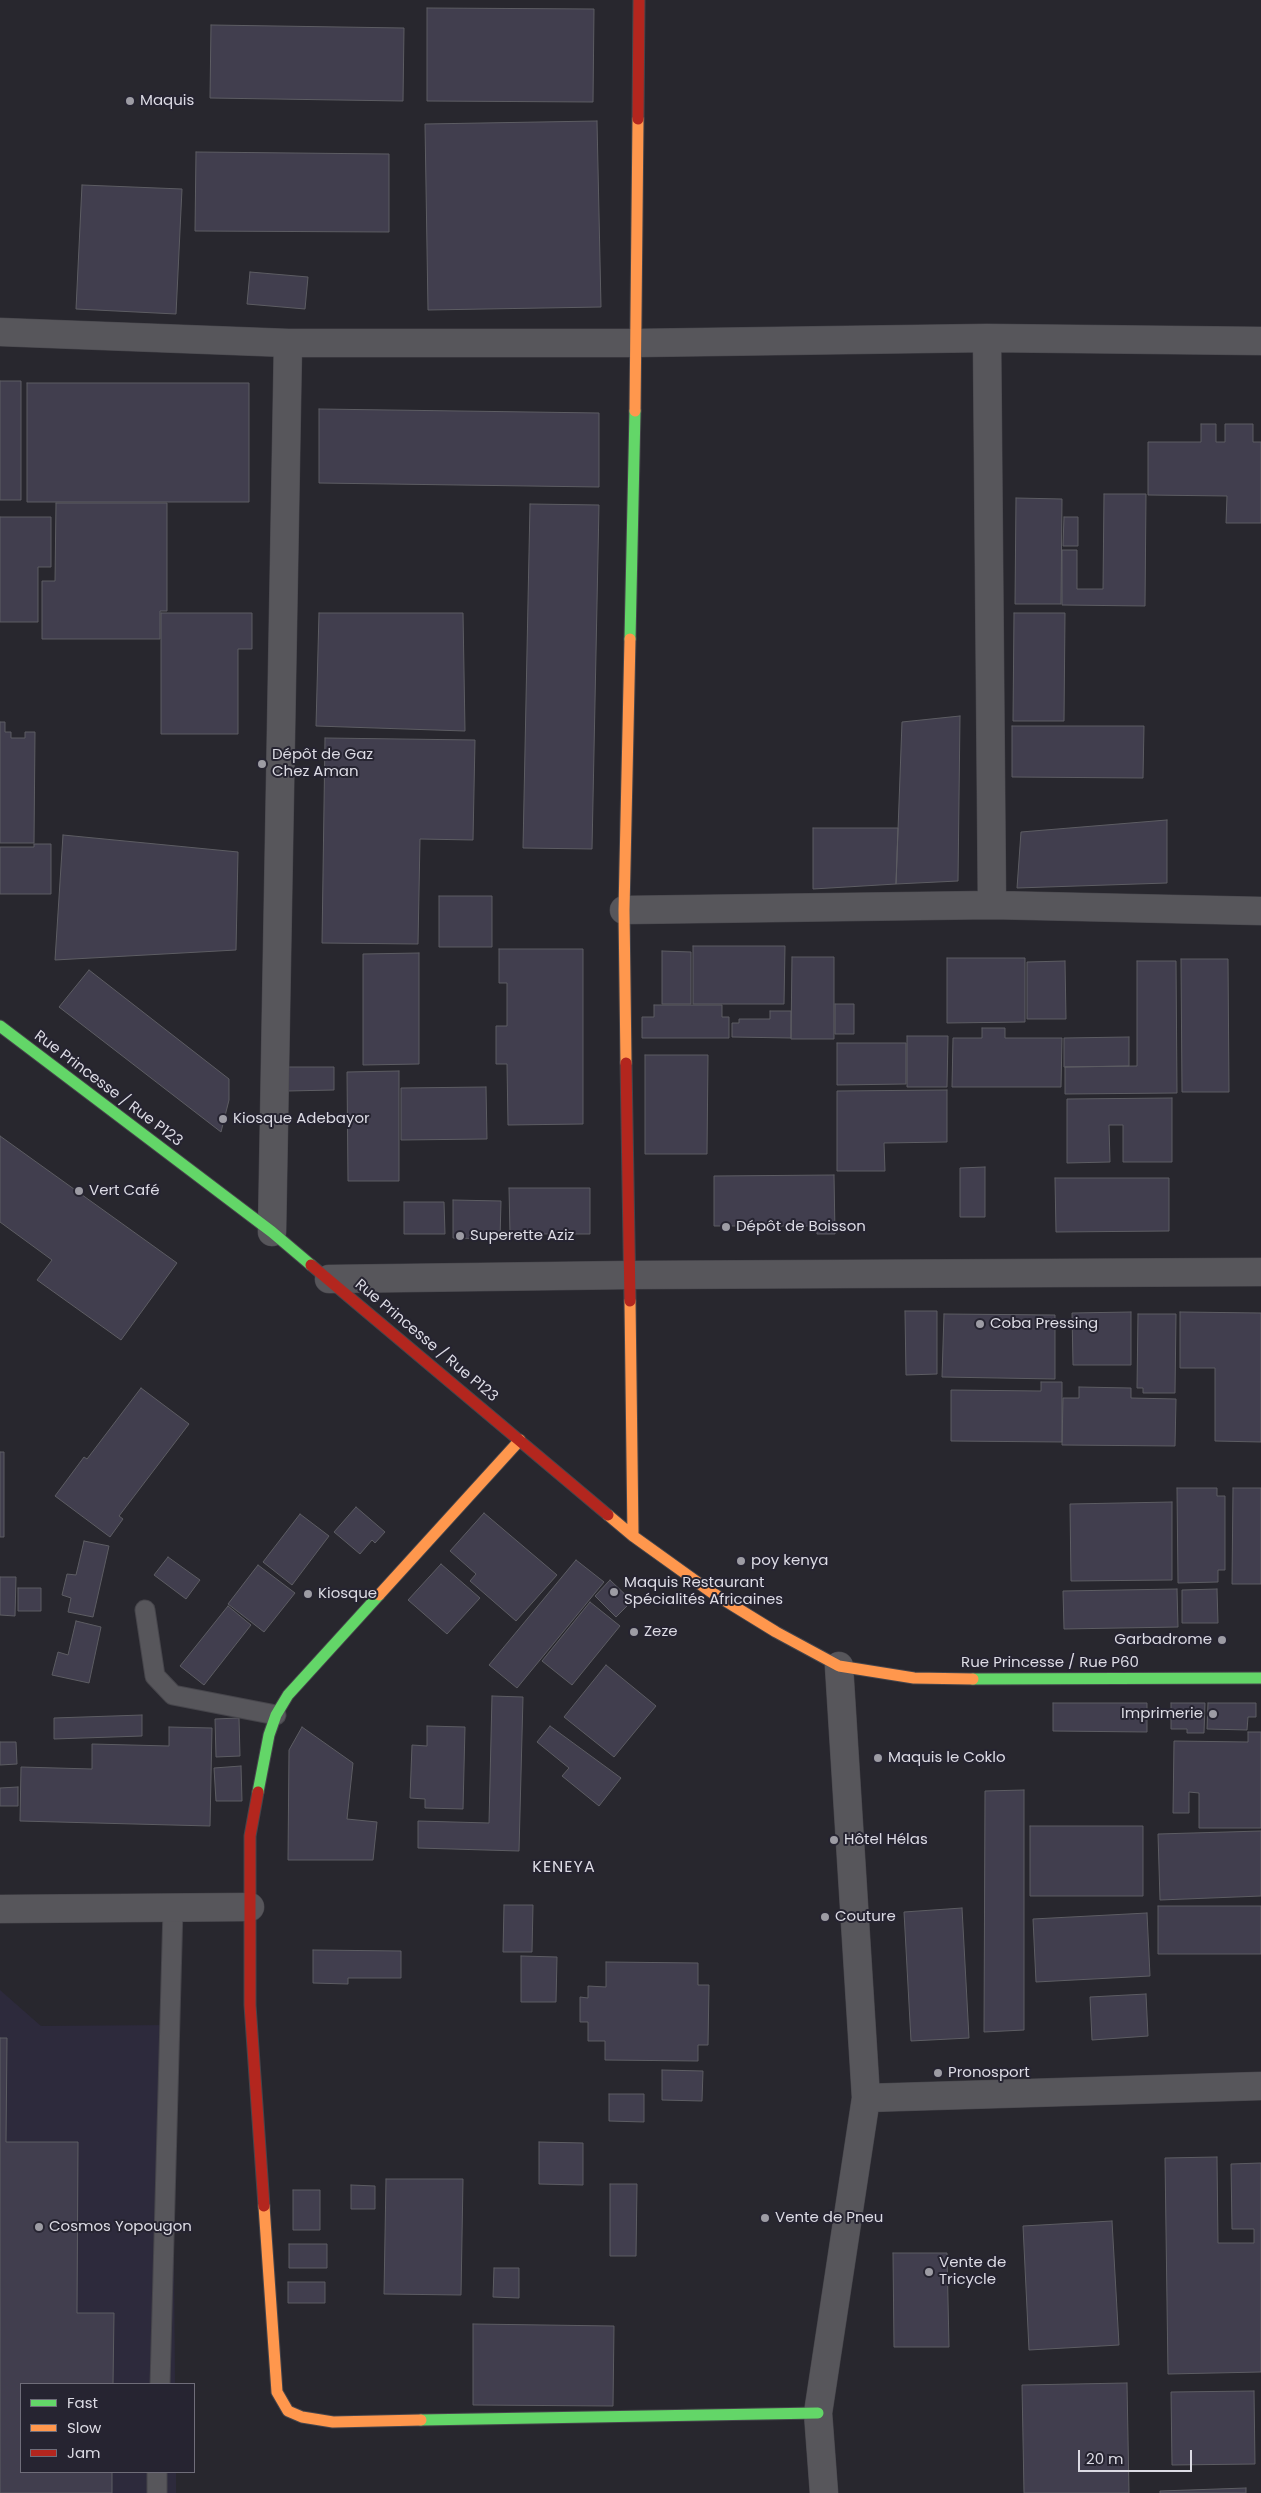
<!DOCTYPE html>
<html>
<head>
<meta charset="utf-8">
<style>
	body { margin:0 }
	#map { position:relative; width:1261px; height:2493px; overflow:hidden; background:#28272e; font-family:Poppins,sans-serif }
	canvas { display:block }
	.legend { position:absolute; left:20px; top:2383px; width:175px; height:90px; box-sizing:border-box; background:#262431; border:1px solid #6f6d79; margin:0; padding:6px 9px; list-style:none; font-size:15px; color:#dcdbe4 }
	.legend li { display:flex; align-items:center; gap:10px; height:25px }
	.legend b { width:25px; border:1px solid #6f6d79 }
	.scale { position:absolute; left:1078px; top:2450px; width:114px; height:22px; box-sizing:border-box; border:2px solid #dcdbe4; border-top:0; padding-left:6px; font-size:15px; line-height:18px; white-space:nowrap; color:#dcdbe4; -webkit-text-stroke:4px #262431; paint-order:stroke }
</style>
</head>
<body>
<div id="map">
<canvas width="1261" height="2493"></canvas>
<ul class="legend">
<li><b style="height:6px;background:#63d668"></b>Fast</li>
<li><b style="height:6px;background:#ff974d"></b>Slow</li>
<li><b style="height:6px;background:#b3261e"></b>Jam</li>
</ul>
<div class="scale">20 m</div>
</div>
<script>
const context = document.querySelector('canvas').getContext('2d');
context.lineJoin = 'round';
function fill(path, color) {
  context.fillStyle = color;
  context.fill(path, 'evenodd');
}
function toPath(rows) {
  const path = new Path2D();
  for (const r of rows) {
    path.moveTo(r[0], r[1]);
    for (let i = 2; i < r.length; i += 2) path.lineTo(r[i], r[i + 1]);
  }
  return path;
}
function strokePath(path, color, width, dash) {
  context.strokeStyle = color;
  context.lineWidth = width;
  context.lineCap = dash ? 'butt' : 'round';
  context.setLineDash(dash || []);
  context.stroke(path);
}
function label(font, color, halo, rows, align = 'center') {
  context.font = font + ' Poppins,sans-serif';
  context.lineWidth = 4;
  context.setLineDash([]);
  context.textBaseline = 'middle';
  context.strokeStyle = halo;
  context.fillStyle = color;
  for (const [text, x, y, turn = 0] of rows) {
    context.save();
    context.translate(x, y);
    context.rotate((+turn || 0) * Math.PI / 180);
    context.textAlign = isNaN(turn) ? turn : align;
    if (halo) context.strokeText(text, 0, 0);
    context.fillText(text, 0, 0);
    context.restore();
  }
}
fill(toPath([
	[0,1990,41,2026,172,2025,175,2384,21,2384,21,2472,176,2472,176,2493,0,2493]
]), '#2d2a3c');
const building = toPath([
	[427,8,594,9,593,102,427,101,427,8],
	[211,25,404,28,403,101,210,98,211,25],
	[597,121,601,307,428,310,425,124,597,121],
	[196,152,389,154,389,232,195,231,196,152],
	[82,185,182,189,176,314,76,309,82,185],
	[250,272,308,277,305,309,247,304,250,272],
	[0,381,21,381,21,500,0,500,0,381],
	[27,383,249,383,249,502,27,502,27,383],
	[319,409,599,413,599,487,319,483,319,409],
	[1201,424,1216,424,1216,442,1225,442,1225,424,1253,424,1253,442,1261,442,1261,523,1226,523,1227,496,1148,495,1148,442,1201,442,1201,424],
	[1104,494,1146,494,1145,606,1062,605,1062,550,1077,550,1077,589,1103,589,1104,494],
	[1016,498,1062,499,1061,604,1015,604,1016,498],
	[56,503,167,503,167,611,160,611,160,639,42,639,42,581,55,581,56,503],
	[530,504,599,505,592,849,523,848,530,504],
	[0,517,51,517,51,567,38,567,38,622,0,622,0,517],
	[1064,517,1078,517,1078,546,1063,546,1064,517],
	[161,613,252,613,252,649,238,649,238,734,161,734,161,613],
	[319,613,463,613,465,731,316,726,319,613],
	[1014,613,1065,613,1064,721,1013,721,1014,613],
	[960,716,958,881,896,884,902,722,960,716],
	[0,722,5,722,5,732,11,732,11,738,25,738,25,732,35,732,34,843,0,843,0,722],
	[1012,726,1144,726,1143,778,1012,777,1012,726],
	[325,738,475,740,473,840,420,839,418,944,322,943,325,738],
	[1167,820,1167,883,1017,888,1021,832,1167,820],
	[813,828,898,828,896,884,813,889,813,828],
	[63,835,238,852,236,950,55,960,63,835],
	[34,844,51,844,51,894,0,894,0,847,34,847,34,844],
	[439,896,492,896,492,947,439,947,439,896],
	[693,946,785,946,784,1004,693,1004,693,946],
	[499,949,583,949,583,1124,508,1125,507,1064,496,1064,496,1026,507,1026,507,983,499,983,499,949],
	[662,951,691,952,691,1004,662,1004,662,951],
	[419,953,419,1064,363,1065,363,954,419,953],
	[792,957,834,957,834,1039,791,1039,792,957],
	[947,958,1025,958,1025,1022,947,1023,947,958],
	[1181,959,1228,959,1229,1092,1182,1092,1181,959],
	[1065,961,1066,1019,1027,1019,1027,962,1065,961],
	[1137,961,1176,961,1177,1093,1065,1094,1065,1067,1137,1066,1137,961],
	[89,970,229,1079,229,1100,221,1132,59,1007,89,970],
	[835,1004,854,1004,854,1034,835,1034,835,1004],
	[654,1005,722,1005,722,1017,729,1017,729,1038,642,1038,642,1017,654,1017,654,1005],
	[770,1011,791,1011,791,1038,732,1037,732,1023,739,1023,739,1019,770,1019,770,1011],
	[982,1028,1005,1028,1005,1038,1062,1038,1061,1087,952,1087,953,1038,982,1038,982,1028],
	[907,1036,948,1036,947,1087,907,1087,907,1036],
	[1129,1037,1129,1066,1064,1067,1064,1038,1129,1037],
	[837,1043,906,1043,906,1084,837,1085,837,1043],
	[645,1055,708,1055,707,1154,645,1154,645,1055],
	[288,1067,334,1067,334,1090,288,1091,288,1067],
	[399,1071,399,1181,348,1181,347,1072,399,1071],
	[486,1087,487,1139,401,1140,401,1088,486,1087],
	[947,1090,947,1142,884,1143,885,1171,837,1171,837,1091,947,1090],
	[1172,1098,1172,1162,1123,1162,1123,1125,1109,1125,1110,1162,1067,1163,1067,1099,1172,1098],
	[0,1136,177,1263,121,1340,37,1280,52,1260,0,1222,0,1136],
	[985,1167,985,1217,960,1217,960,1168,985,1167],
	[834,1175,835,1234,817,1234,817,1226,714,1226,714,1176,834,1175],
	[1055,1178,1169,1178,1169,1231,1056,1232,1055,1178],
	[509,1188,590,1188,590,1234,510,1234,509,1188],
	[453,1200,501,1201,500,1239,453,1238,453,1200],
	[404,1202,444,1202,445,1234,404,1234,404,1202],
	[905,1311,937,1311,937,1374,906,1375,905,1311],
	[1131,1312,1131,1365,1073,1365,1072,1313,1131,1312],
	[1180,1312,1261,1313,1261,1442,1215,1441,1215,1368,1180,1368,1180,1312],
	[944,1314,1055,1315,1055,1379,942,1377,944,1314],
	[1138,1314,1176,1314,1175,1393,1143,1393,1143,1388,1137,1388,1138,1314],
	[1041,1382,1062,1382,1062,1442,951,1441,951,1390,1041,1391,1041,1382],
	[1079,1387,1131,1388,1131,1398,1176,1399,1175,1446,1062,1445,1063,1398,1079,1398,1079,1387],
	[141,1388,189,1424,119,1516,123,1519,110,1537,55,1496,84,1457,87,1459,141,1388],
	[0,1452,4,1452,4,1537,0,1537,0,1452],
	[1177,1488,1217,1488,1217,1496,1225,1496,1225,1570,1218,1570,1218,1582,1178,1583,1177,1488],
	[1233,1488,1261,1488,1261,1584,1232,1584,1233,1488],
	[1172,1502,1172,1580,1071,1581,1070,1504,1172,1502],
	[356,1507,385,1532,375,1543,372,1540,360,1554,334,1532,356,1507],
	[484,1513,557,1575,516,1621,470,1581,476,1574,450,1551,484,1513],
	[300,1514,329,1536,292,1585,263,1562,300,1514],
	[84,1541,109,1546,93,1617,68,1612,71,1598,62,1595,67,1574,76,1575,84,1541],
	[168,1557,200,1580,186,1599,154,1575,168,1557],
	[576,1560,604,1582,517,1688,489,1665,576,1560],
	[441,1564,480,1598,447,1634,408,1600,441,1564],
	[258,1565,295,1593,264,1632,228,1604,258,1565],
	[0,1577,16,1577,15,1616,0,1615,0,1577],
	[610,1580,632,1601,616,1617,595,1596,610,1580],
	[18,1588,41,1588,41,1611,18,1611,18,1588],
	[1177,1589,1178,1627,1064,1629,1063,1591,1177,1589],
	[1217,1589,1218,1623,1182,1623,1182,1590,1217,1589],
	[590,1602,620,1626,572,1685,542,1661,590,1602],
	[228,1606,251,1625,204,1685,180,1666,228,1606],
	[76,1621,101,1627,89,1683,52,1675,58,1652,68,1655,76,1621],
	[606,1665,656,1706,614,1757,564,1717,606,1665],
	[492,1696,523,1697,519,1851,418,1848,418,1821,489,1823,492,1696],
	[1053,1703,1147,1703,1147,1732,1053,1731,1053,1703],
	[1171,1703,1205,1703,1204,1733,1187,1733,1187,1729,1171,1729,1171,1703],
	[1208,1703,1256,1703,1256,1717,1248,1717,1247,1730,1207,1729,1208,1703],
	[142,1715,142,1736,54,1739,54,1718,142,1715],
	[239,1718,240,1756,216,1757,215,1719,239,1718],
	[427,1726,465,1727,463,1809,425,1808,425,1799,410,1798,412,1745,427,1746,427,1726],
	[550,1726,621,1778,599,1806,562,1776,569,1768,537,1742,550,1726],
	[169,1727,212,1728,210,1826,20,1821,21,1767,92,1769,92,1744,169,1746,169,1727],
	[302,1727,353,1763,347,1819,377,1822,373,1860,288,1860,289,1750,302,1727],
	[1248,1732,1261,1732,1261,1828,1199,1828,1199,1793,1189,1792,1189,1813,1173,1813,1174,1741,1248,1742,1248,1732],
	[0,1742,16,1742,17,1764,0,1765,0,1742],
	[241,1766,242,1801,216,1801,214,1768,241,1766],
	[18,1787,18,1806,0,1806,0,1788,18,1787],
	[1024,1790,1024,2030,984,2032,985,1791,1024,1790],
	[1030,1826,1143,1826,1143,1896,1030,1896,1030,1826],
	[1261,1831,1261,1896,1160,1900,1158,1834,1261,1831],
	[504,1905,533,1905,532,1952,503,1952,504,1905],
	[1158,1906,1261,1906,1261,1954,1158,1954,1158,1906],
	[962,1908,969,2038,911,2041,904,1912,962,1908],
	[1147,1913,1150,1976,1036,1982,1033,1919,1147,1913],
	[313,1950,401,1951,401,1978,348,1978,348,1984,313,1983,313,1950],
	[521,1956,557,1957,556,2002,521,2002,521,1956],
	[606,1962,698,1963,698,1985,709,1985,708,2045,698,2045,698,2061,605,2060,605,2041,588,2041,588,2022,580,2022,580,1997,588,1998,588,1986,606,1987,606,1962],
	[1146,1994,1148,2036,1092,2040,1090,1997,1146,1994],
	[0,2038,7,2038,6,2142,78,2142,77,2313,114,2313,113,2384,21,2384,21,2472,112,2472,112,2493,0,2493,0,2038],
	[662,2070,703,2071,702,2101,662,2100,662,2070],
	[609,2094,644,2094,644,2122,609,2121,609,2094],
	[539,2142,583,2143,583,2185,539,2184,539,2142],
	[1217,2157,1218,2243,1254,2243,1254,2229,1232,2229,1231,2164,1261,2163,1261,2372,1168,2374,1165,2158,1217,2157],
	[386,2179,463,2179,461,2295,384,2294,386,2179],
	[610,2184,637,2184,636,2256,610,2256,610,2184],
	[351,2185,375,2186,375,2209,351,2209,351,2185],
	[293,2190,320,2190,320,2230,293,2230,293,2190],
	[1112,2221,1119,2345,1029,2350,1023,2226,1112,2221],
	[289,2244,327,2244,327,2268,289,2268,289,2244],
	[893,2253,947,2253,949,2347,894,2347,893,2253],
	[494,2268,519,2268,519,2298,493,2297,494,2268],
	[288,2282,325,2282,325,2303,288,2303,288,2282],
	[473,2324,614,2326,613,2406,473,2405,473,2324],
	[1127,2383,1129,2493,1024,2493,1022,2385,1127,2383],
	[1254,2391,1255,2464,1172,2465,1171,2392,1254,2391],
	[1246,2488,1246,2493,1160,2493,1160,2491,1246,2488]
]);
fill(building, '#413e4e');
strokePath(building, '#5d5d63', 1);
const lane = toPath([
	[145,1610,155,1676,173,1695,276,1715],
	[160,2384,173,1908],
	[157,2493,157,2472]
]);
const street = toPath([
	[0,332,288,343,636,343,987,338,1261,341],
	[987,338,992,905],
	[624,910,992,905,1261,911],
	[272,1232,288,343],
	[329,1279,630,1275,1261,1272],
	[839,1666,866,2098,1261,2086],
	[0,1909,250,1907],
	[824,2493,818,2413,866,2098]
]);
const fast = toPath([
	[630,639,635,411],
	[0,1026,272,1232,311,1265],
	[973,1679,1261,1678],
	[258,1792,269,1735,276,1715,288,1695,379,1595],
	[421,2420,818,2413]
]);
const slow = toPath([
	[635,411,638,119],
	[626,1063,624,910,630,639],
	[630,1301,633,1536],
	[608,1515,633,1536,711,1592,776,1632,839,1666,914,1678,973,1679],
	[379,1595,520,1440],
	[264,2206,277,2392,288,2411,302,2417,333,2422,421,2420]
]);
const jam = toPath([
	[638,119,639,0],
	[626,1063,630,1301],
	[311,1265,608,1515],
	[258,1792,250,1836,250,2005,264,2206]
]);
strokePath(lane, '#46454b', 21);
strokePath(street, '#46454b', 29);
strokePath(fast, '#46454b', 13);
strokePath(slow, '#46454b', 13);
strokePath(jam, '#46454b', 13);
strokePath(lane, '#57565b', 19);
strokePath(street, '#57565b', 28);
strokePath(fast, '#63d668', 11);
strokePath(slow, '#ff974d', 11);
strokePath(jam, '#b3261e', 11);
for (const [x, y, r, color] of [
	[130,101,5,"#9d9ca4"],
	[262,764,5,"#9d9ca4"],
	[223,1119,5,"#9d9ca4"],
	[79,1191,5,"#9d9ca4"],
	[726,1227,5,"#9d9ca4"],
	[460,1236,5,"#9d9ca4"],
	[980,1324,5,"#9d9ca4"],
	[741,1561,5,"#9d9ca4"],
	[614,1592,5,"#9d9ca4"],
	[308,1594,5,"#9d9ca4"],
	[634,1632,5,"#9d9ca4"],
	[1222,1640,5,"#9d9ca4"],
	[1213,1714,5,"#9d9ca4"],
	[878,1758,5,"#9d9ca4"],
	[834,1840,5,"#9d9ca4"],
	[825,1917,5,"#9d9ca4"],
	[938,2073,5,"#9d9ca4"],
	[765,2218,5,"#9d9ca4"],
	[39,2227,5,"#9d9ca4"],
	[929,2272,5,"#9d9ca4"]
]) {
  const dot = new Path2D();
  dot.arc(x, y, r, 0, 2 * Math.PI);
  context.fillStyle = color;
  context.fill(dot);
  strokePath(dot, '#262431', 2);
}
label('15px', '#dcdbe4', '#262431', [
	["Maquis",140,101],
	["Dépôt de Gaz",272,755],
	["Chez Aman",272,772],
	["Kiosque Adebayor",233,1119],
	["Vert Café",89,1191],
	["Dépôt de Boisson",736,1227],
	["Superette Aziz",470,1236],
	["Coba Pressing",990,1324],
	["poy kenya",751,1561],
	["Maquis Restaurant",624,1583],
	["Spécialités Africaines",624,1600],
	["Kiosque",318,1594],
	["Zeze",644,1632],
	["Garbadrome",1212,1640,"right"],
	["Imprimerie",1203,1714,"right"],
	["Maquis le Coklo",888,1758],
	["Hôtel Hélas",844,1840],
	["Couture",835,1917],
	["Pronosport",948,2073],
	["Vente de Pneu",775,2218],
	["Cosmos Yopougon",49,2227],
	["Vente de",939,2263],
	["Tricycle",939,2280]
], 'left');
label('15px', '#dcdbe4', '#262431', [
	["Rue Princesse / Rue P123",108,1089,37],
	["Rue Princesse / Rue P123",426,1341,40],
	["Rue Princesse / Rue P60",1050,1663]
]);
context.letterSpacing = '1px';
label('16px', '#dcdbe4', '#262431', [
	["KENEYA",564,1868]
]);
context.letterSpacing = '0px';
</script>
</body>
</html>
